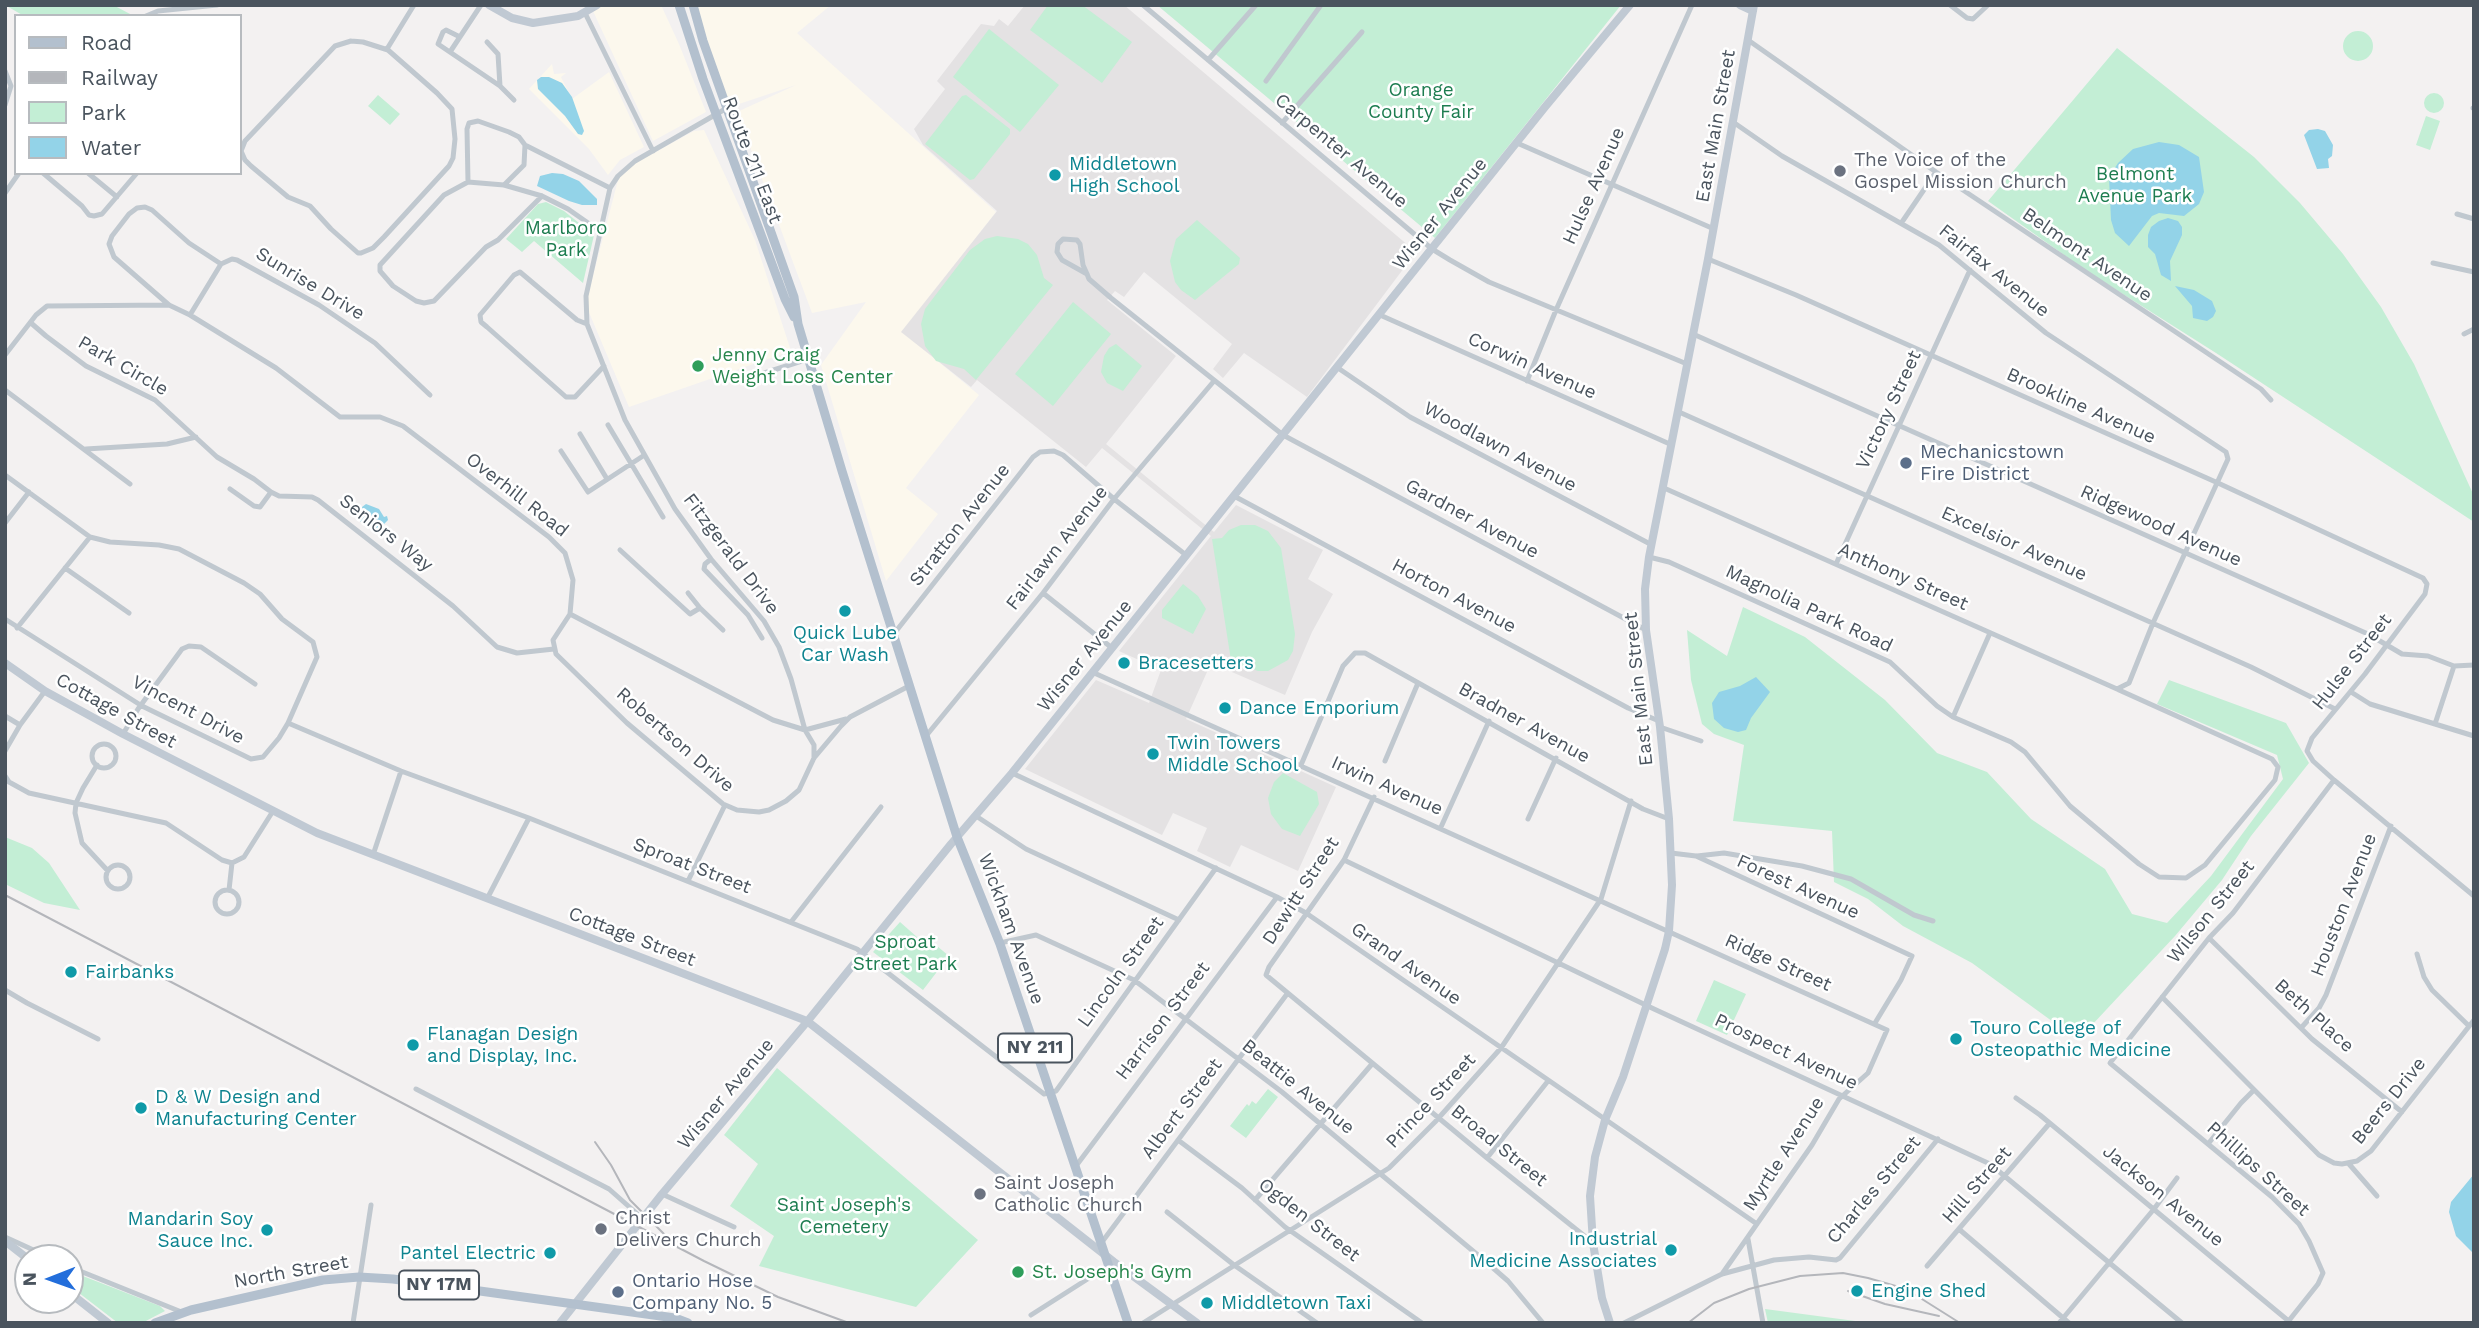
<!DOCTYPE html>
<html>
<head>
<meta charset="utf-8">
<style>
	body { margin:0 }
	#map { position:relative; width:2479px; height:1328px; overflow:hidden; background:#f3f1f1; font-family:"Work Sans",sans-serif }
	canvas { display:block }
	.frame { position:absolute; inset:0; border:7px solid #4a545e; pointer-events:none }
	.legend { position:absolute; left:14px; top:14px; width:228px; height:161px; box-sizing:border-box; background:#fff; border:2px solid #b7bbbf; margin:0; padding:9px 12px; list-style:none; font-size:21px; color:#4a545e }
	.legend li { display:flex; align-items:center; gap:14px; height:35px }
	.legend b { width:35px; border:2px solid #b7bbbf }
	.north { position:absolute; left:14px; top:1244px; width:70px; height:70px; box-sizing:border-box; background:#fff; border:2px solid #b7bbbf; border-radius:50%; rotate:269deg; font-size:19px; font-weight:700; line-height:28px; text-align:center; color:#4a545e }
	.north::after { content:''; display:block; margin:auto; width:24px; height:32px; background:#236edb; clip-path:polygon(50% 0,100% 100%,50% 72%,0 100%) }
</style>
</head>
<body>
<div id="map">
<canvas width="2479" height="1328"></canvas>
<div class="frame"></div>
<ul class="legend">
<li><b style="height:9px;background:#b3c0ce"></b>Road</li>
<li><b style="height:9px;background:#b4b6bb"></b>Railway</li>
<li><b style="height:19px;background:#c3eed5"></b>Park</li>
<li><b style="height:19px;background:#93d3e8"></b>Water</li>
</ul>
<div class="north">N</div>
</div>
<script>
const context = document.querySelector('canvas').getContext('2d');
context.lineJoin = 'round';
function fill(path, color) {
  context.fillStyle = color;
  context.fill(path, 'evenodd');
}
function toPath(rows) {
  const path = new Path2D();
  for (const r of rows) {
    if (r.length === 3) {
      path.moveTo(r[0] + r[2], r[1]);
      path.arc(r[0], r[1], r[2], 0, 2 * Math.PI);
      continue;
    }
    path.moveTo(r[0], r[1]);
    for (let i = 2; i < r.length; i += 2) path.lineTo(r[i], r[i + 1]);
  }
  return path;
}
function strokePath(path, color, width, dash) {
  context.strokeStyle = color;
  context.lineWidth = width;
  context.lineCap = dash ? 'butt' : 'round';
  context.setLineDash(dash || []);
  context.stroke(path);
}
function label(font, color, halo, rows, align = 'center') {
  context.font = font + ' "Work Sans",sans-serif';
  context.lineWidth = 5;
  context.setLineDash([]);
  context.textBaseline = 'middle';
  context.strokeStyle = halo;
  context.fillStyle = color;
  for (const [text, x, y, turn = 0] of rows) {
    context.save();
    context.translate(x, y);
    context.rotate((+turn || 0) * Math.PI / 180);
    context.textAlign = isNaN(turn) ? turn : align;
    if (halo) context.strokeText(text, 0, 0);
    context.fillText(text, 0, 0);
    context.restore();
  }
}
fill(toPath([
	[602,5,661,5,679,44,706,112,653,141,593,11],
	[693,5,831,5,797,33,996,212,902,332,979,395,906,488,938,514,886,581,821,365,866,302,812,313,737,112,796,85,727,108],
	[552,64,554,74,566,73,561,77,572,99,609,72,644,147,620,160,608,175,589,149,529,89],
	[704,130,755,240,791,351,629,407,588,310,588,295,617,184,621,173,641,160,694,131]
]), '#fcf8ed');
fill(toPath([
	[1025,5,1124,5,1416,252,1307,397,1244,353,1223,378,1213,369,1232,344,1144,272,1124,297,1115,291,1107,300,1176,356,1106,444,1214,532,1236,505,1323,550,1308,579,1333,594,1312,632,1285,695,1211,663,1186,719,1336,787,1298,871,1241,845,1230,867,1197,851,1207,828,1173,813,1162,835,1025,769,1096,680,1149,703,1161,670,1119,651,1211,536,1102,448,1086,467,977,380,971,387,901,332,997,211,923,145,914,129,945,89,937,81,981,24,994,26,999,19,1008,26]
]), '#e4e2e3');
fill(toPath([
	[5,5,113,5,132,15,24,16],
	[1048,5,1082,5,1132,42,1102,83,1030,30],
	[1157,5,1621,5,1435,238],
	[989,29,1059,85,1020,132,953,77],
	[2358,46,15],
	[2117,48,2254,157,2300,203,2343,254,2381,307,2414,364,2474,496,2474,522,2216,353,2088,272,1988,201],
	[2434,103,10],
	[378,95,400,114,390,125,368,106],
	[966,95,1010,129,1010,134,974,179,970,180,925,144,962,96],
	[2426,116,2440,121,2430,150,2416,145],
	[546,202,564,211,594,235,583,283,534,241,522,252,506,239,538,204],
	[1197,220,1240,258,1239,264,1195,300,1181,290,1175,282,1170,261,1176,239],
	[997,236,1018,239,1028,244,1037,255,1044,278,1053,285,976,380,964,369,936,361,925,346,921,324,925,309,931,301,970,250,985,239],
	[1073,302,1111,334,1053,406,1015,374],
	[1116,344,1142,366,1123,391,1107,383,1101,372,1104,356,1109,348],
	[1241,525,1255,525,1268,531,1281,548,1295,634,1293,651,1288,660,1268,671,1258,671,1244,666,1232,667,1212,539,1222,538,1229,530],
	[1183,584,1198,596,1206,609,1193,634,1162,618,1162,610],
	[1743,607,1805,637,1885,700,1937,753,1987,772,2031,819,2105,869,2132,914,2167,923,2211,876,2283,779,2277,755,2157,704,2169,680,2286,723,2309,763,2251,836,2222,880,2175,936,2078,1040,1972,963,1903,926,1868,899,1834,882,1832,831,1733,821,1744,745,1714,734,1702,724,1691,680,1687,630,1727,656],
	[1283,773,1317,792,1319,804,1300,836,1282,829,1271,814,1268,798,1274,782],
	[5,837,32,848,49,863,80,910,44,903,5,884],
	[900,922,926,945,931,941,949,956,923,990,873,952],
	[1714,980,1746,994,1727,1035,1696,1021],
	[777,1068,978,1240,916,1307,759,1266,774,1236,730,1206,758,1164,724,1135],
	[1268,1089,1278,1097,1246,1138,1230,1126,1247,1104,1249,1106,1252,1101,1256,1104],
	[70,1271,160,1306,165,1311,142,1323,118,1323,70,1286],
	[1765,1309,1870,1323,1768,1323]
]), '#c3eed5');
fill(toPath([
	[541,77,549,77,562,83,572,97,584,131,582,135,578,134,565,116,538,89,537,80],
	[2318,129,2325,131,2333,145,2332,156,2328,159,2329,168,2317,169,2304,135,2309,130],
	[2159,142,2179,145,2199,157,2204,192,2199,204,2184,216,2159,213,2152,216,2129,246,2115,233,2111,220,2109,177,2118,163,2133,149],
	[552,173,563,174,579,181,597,199,597,205,582,205,569,201,537,186,540,176],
	[2168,218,2178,221,2182,227,2182,235,2170,261,2171,281,2161,275,2155,254,2148,247,2148,235,2151,227,2159,221],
	[2175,286,2194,290,2212,301,2216,311,2213,317,2207,321,2193,318,2192,306],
	[366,504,379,509,384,517,387,516,388,520,379,529,374,531,360,521,358,510],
	[1756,677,1770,692,1751,718,1746,730,1738,732,1724,728,1714,719,1712,703,1719,692,1740,686],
	[2474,1174,2474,1254,2456,1236,2449,1212,2451,1202]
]), '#93d3e8');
strokePath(toPath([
	[1143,5,1432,249,1450,260,1489,282,1687,364],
	[1950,5,1967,18,1973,19,1988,5],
	[585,13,653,151],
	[146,16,158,11,217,5],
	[460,37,446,30,443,32,438,44,500,86],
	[1748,40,1936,172,2261,389,2271,400],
	[351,41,363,42,388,50,437,93,452,109,455,139,453,158,449,166,384,237,373,248,361,253,358,253,331,229,310,206,288,197,251,166,245,160,241,151,245,141,335,46,351,41],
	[487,42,498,54,500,86,514,100],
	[387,49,414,5],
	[450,52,481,5],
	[1208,60,1256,5],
	[5,71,11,86,5,105],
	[1266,81,1321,5],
	[727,108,635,161,618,176,610,188,586,296,587,324,625,420,675,509,711,559,764,621,779,647,791,679,805,730,814,745,814,758],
	[2473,108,2474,108],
	[1282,123,1362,32],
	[1517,143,1714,229],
	[525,145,610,188],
	[43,173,82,206,89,215,94,216,102,214,137,173],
	[88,173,117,197],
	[468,182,467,129,469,123,478,121,509,132,519,137,525,145,524,165,504,185],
	[5,193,19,173],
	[542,196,498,240,486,247,434,301,424,303,416,301,393,286,380,271,380,265,444,195,468,182,504,185,542,196,568,209,601,232],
	[2457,214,2474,219],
	[1902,222,1936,172],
	[1708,259,1796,295,2218,483,2423,578,2427,584,2425,594,2365,674,2312,738,2307,751,2313,761,2334,780,2474,896],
	[2433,263,2474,272],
	[221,264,189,243,152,210,145,207,137,208,129,214,112,236,109,244,114,257,169,305,190,315,276,368,340,417,380,417,403,426,549,537,565,553,573,580,570,614,553,640,556,654,627,723,723,804,737,810,759,812,769,810,786,801,799,790,814,758,841,726,850,717,909,686],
	[221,264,232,259,237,260,319,305,375,343,430,395],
	[1087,274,1062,260,1057,252,1058,244,1063,239,1077,240,1080,244,1083,265,1087,274,1089,279,1111,298,1283,435,1646,630],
	[190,315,221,264],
	[1380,315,1672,445],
	[31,323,46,336,86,366,155,400,217,457,254,479,271,492,279,496,312,497,318,500,453,606,497,647,517,653,554,649],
	[587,324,577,320,520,272,514,275,480,315,481,322,487,327,566,397,575,397,604,366],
	[1693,334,2368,634,2402,654,2428,656,2454,666,2474,665],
	[2464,334,2474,329],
	[5,355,36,315,47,306,169,305],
	[1338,368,1410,417,1652,545],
	[755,376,808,359],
	[1527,381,1556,310,1692,5],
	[5,390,130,484],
	[1679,412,2251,667,2335,709],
	[608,425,663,517],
	[580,434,607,479],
	[86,449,167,444,196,437],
	[561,451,588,492,643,456],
	[5,475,90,537,110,542,159,545,179,549,244,583,260,594,282,619,313,642,317,657,288,723,279,738,263,757,251,759,142,706,5,619],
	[1664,488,2117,689,2129,683,2153,623,2228,459,2226,452,2046,333,1939,245,1782,156,1733,122],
	[230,489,254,506,260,507,271,492],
	[1234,496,1628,708,1659,721],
	[5,523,29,492],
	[620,550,690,614,700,608,723,630],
	[1649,557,1669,562,1890,662,1937,706,1953,717,2011,742,2025,752,2070,806,2139,864,2159,877,2186,878,2205,865,2275,780,2278,767,2272,759,2119,690],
	[711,559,705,564,704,569,748,615,762,638],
	[1836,564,1970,270],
	[65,568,129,613],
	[688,593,700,608],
	[1043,593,1112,648],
	[570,614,773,720,805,730,846,719],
	[17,628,90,537],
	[893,635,1033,457,1040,452,1054,451,1063,455,1114,499,1186,555],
	[1092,672,1887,1030,1868,1073,1839,1099,1812,1145,1722,1274],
	[2351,692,2370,704,2474,736],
	[5,716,20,725],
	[1953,717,1990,633],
	[288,723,401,771,529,818,857,949,1044,1094,1056,1091,1216,868],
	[2435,724,2454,666],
	[1660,727,1701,741],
	[123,734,138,709,182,649,189,646,201,647,255,684],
	[926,736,1043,593,1114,499,1214,381],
	[104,756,12],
	[5,751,20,725,45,691],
	[1385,761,1418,683],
	[97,765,83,788,76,803,75,813,82,843,108,871],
	[1301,765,1343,666,1355,653,1365,653,1643,809,1669,819],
	[1012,773,1277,897,1306,913,1757,1224],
	[5,776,9,782,29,793,166,823,222,860,232,863,244,857,273,811],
	[1374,797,1344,860,1269,967,1266,975,1487,1158,1592,1242],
	[976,816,1026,849,1179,920],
	[1528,819,1556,758],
	[1441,827,1489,721],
	[1671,853,1696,856,1912,956,1901,980,1875,1023],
	[373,855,401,771],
	[1697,856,1724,853,1802,866,1851,879,1914,915,1933,921],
	[1344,860,1654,1009,1990,1164,2182,1323],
	[118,877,12],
	[688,881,725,805],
	[229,890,232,863],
	[227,902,12],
	[488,897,529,818],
	[791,922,881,807],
	[2209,938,2312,1039,2402,1112],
	[1000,943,1036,935,1134,980,1282,1092,1485,1261,1508,1281,1543,1323],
	[2417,954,2424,977,2432,990,2469,1026],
	[5,990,27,1003,98,1039],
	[2162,997,2319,1155,2334,1163,2342,1164,2357,1161,2371,1151,2474,1020],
	[2301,1028,2319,1008,2326,995,2391,826],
	[416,1089,609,1189,643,1219],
	[2016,1098,2040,1115,2291,1323],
	[1178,1140,1242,1188,1285,1227,1422,1323],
	[2208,1144,2241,1103,2254,1090],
	[1487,1158,1548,1081],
	[2349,1164,2377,1196],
	[1076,1166,1277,897],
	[662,1194,734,1227],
	[1255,1200,1372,1064],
	[1167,1212,1234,1265,1317,1323],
	[1960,1230,2069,1323],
	[5,1237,51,1258],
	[1748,1239,1763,1323],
	[1102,1242,1287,994],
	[1927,1266,2049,1124],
	[70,1267,184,1313],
	[1031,1315,1108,1266],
	[353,1323,371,1205],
	[1143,1323,1389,1168,1435,1122,1501,1048,1601,899,1631,801],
	[1624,1323,1722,1274,1774,1260,1809,1257,1836,1260,1840,1258,1938,1139],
	[2059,1323,2154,1209,2177,1178],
	[2287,1323,2318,1284,2323,1273,2309,1241,2299,1224,2272,1197,2110,1063,2209,938,2233,913,2334,780]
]), '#c0c8cf', 5);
strokePath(toPath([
	[489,5,512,18,533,23,578,16,597,5],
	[1740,5,1753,11],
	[5,663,45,691,123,734,317,833,807,1021,1114,1262,1197,1323],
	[5,1241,28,1259],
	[70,1293,108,1323],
	[560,1323,662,1194,806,1023,951,844,1012,773,1545,107,1630,5],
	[1610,1323,1602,1298,1593,1243,1590,1196,1595,1157,1605,1120,1623,1077,1665,949,1669,931,1672,885,1669,819,1660,727,1646,630,1645,589,1649,557,1708,259,1754,5]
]), '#c0c9d3', 8);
strokePath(toPath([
	[679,5,703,79,785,299,794,317],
	[693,5,703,41,794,297,798,324,842,471,957,837,1000,944,1128,1323],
	[155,1323,191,1310,323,1280,359,1277,393,1279,574,1304,675,1318,688,1323]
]), '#b3c0ce', 9);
strokePath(toPath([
	[5,895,704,1261,778,1297,849,1323],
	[595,1142,611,1165,630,1200,665,1235],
	[1848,1291,1885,1304,1939,1316],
	[1688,1323,1714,1303,1749,1289,1800,1276,1843,1273,1868,1278,1906,1289,1960,1323]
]), '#b4b6bb', 2);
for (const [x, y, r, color] of [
	[1840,171,7,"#6b7280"],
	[1055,175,7,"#0f9aa8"],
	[698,366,7,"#2e9e5b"],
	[1906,463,7,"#5c6f8a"],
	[845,611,7,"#0f9aa8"],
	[1124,663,7,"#0f9aa8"],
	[1225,708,7,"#0f9aa8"],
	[1153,754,7,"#0f9aa8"],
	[71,972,7,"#0f9aa8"],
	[1956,1039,7,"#0f9aa8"],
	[413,1045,7,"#0f9aa8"],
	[141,1108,7,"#0f9aa8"],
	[980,1194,7,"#6b7280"],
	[601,1229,7,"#6b7280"],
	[267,1230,7,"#0f9aa8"],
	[1671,1250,7,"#0f9aa8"],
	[550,1253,7,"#0f9aa8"],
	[1018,1272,7,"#2e9e5b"],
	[1857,1291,7,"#0f9aa8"],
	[618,1292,7,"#5c6f8a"],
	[1207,1303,7,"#0f9aa8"]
]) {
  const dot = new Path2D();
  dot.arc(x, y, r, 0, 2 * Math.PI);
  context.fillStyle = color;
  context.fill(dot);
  strokePath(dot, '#fff', 2.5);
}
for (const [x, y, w] of [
	[1035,1048,74],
	[439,1285,80]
]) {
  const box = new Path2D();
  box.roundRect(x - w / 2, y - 14.5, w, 29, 5);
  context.fillStyle = '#fff';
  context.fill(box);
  strokePath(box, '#4a545e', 2);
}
label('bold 18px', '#4a545e', null, [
	["NY 211",1035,1048],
	["NY 17M",439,1285]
]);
label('19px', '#1d7d50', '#fff', [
	["Orange",1421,90],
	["County Fair",1421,112],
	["Belmont",2135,174],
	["Avenue Park",2135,196],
	["Marlboro",566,228],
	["Park",566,250],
	["Sproat",905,942],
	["Street Park",905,964],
	["Saint Joseph's",844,1205],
	["Cemetery",844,1227]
]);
label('19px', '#4a545e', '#fff', [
	["East Main Street",1716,126,-80],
	["Carpenter Avenue",1341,151,40],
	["Route 211 East",752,160,69],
	["Hulse Avenue",1594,186,-66],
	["Wisner Avenue",1440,214,-51],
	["Belmont Avenue",2087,255,34],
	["Fairfax Avenue",1994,271,39],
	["Sunrise Drive",310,284,31],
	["Park Circle",123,366,30],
	["Corwin Avenue",1532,366,24],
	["Brookline Avenue",2081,406,24],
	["Victory Street",1889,410,-65],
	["Woodlawn Avenue",1500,447,28],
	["Overhill Road",517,495,38],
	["Gardner Avenue",1472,519,28],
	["Stratton Avenue",960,525,-52],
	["Ridgewood Avenue",2161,526,24],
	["Seniors Way",386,533,38],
	["Excelsior Avenue",2014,544,24],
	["Fairlawn Avenue",1057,548,-52],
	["Fitzgerald Drive",731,554,53],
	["Anthony Street",1903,577,24],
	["Horton Avenue",1454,596,28],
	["Magnolia Park Road",1809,609,25],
	["Wisner Avenue",1085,656,-51],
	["Hulse Street",2352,662,-52],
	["East Main Street",1639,689,-96],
	["Vincent Drive",188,710,28],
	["Cottage Street",116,711,29],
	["Bradner Avenue",1524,723,29],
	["Robertson Drive",675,740,41],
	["Irwin Avenue",1387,786,24],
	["Sproat Street",692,866,21],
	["Forest Avenue",1798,887,24],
	["Dewitt Street",1301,891,-57],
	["Houston Avenue",2344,905,-69],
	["Wilson Street",2211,912,-51],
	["Wickham Avenue",1011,929,70],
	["Cottage Street",632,937,21],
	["Ridge Street",1778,963,24],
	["Grand Avenue",1406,964,35],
	["Lincoln Street",1121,972,-54],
	["Beth Place",2314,1016,42],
	["Harrison Street",1163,1021,-53],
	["Prospect Avenue",1786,1052,25],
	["Beattie Avenue",1298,1087,39],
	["Wisner Avenue",726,1094,-50],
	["Prince Street",1431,1101,-47],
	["Beers Drive",2389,1101,-51],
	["Albert Street",1182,1109,-53],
	["Broad Street",1499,1146,39],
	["Myrtle Avenue",1784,1154,-57],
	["Phillips Street",2258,1169,42],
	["Hill Street",1977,1185,-49],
	["Charles Street",1874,1190,-50],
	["Jackson Avenue",2163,1196,39],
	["Ogden Street",1309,1220,38],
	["North Street",291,1272,-10]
]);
label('19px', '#5b616d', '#fff', [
	["The Voice of the",1854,160],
	["Gospel Mission Church",1854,182],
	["Saint Joseph",994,1183],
	["Catholic Church",994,1205],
	["Christ",615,1218],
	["Delivers Church",615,1240]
], 'left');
label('19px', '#0d838f', '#fff', [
	["Middletown",1069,164],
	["High School",1069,186],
	["Quick Lube",845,633,"center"],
	["Car Wash",845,655,"center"],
	["Bracesetters",1138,663],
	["Dance Emporium",1239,708],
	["Twin Towers",1167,743],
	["Middle School",1167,765],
	["Fairbanks",85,972],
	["Touro College of",1970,1028],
	["Osteopathic Medicine",1970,1050],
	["Flanagan Design",427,1034],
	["and Display, Inc.",427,1056],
	["D & W Design and",155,1097],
	["Manufacturing Center",155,1119],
	["Mandarin Soy",253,1219,"right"],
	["Sauce Inc.",253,1241,"right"],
	["Industrial",1657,1239,"right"],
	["Medicine Associates",1657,1261,"right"],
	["Pantel Electric",536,1253,"right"],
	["Engine Shed",1871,1291],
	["Middletown Taxi",1221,1303]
], 'left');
label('19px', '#27864d', '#fff', [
	["Jenny Craig",712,355],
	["Weight Loss Center",712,377],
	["St. Joseph's Gym",1032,1272]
], 'left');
label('19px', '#4e5e75', '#fff', [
	["Mechanicstown",1920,452],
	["Fire District",1920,474],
	["Ontario Hose",632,1281],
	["Company No. 5",632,1303]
], 'left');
</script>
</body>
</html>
